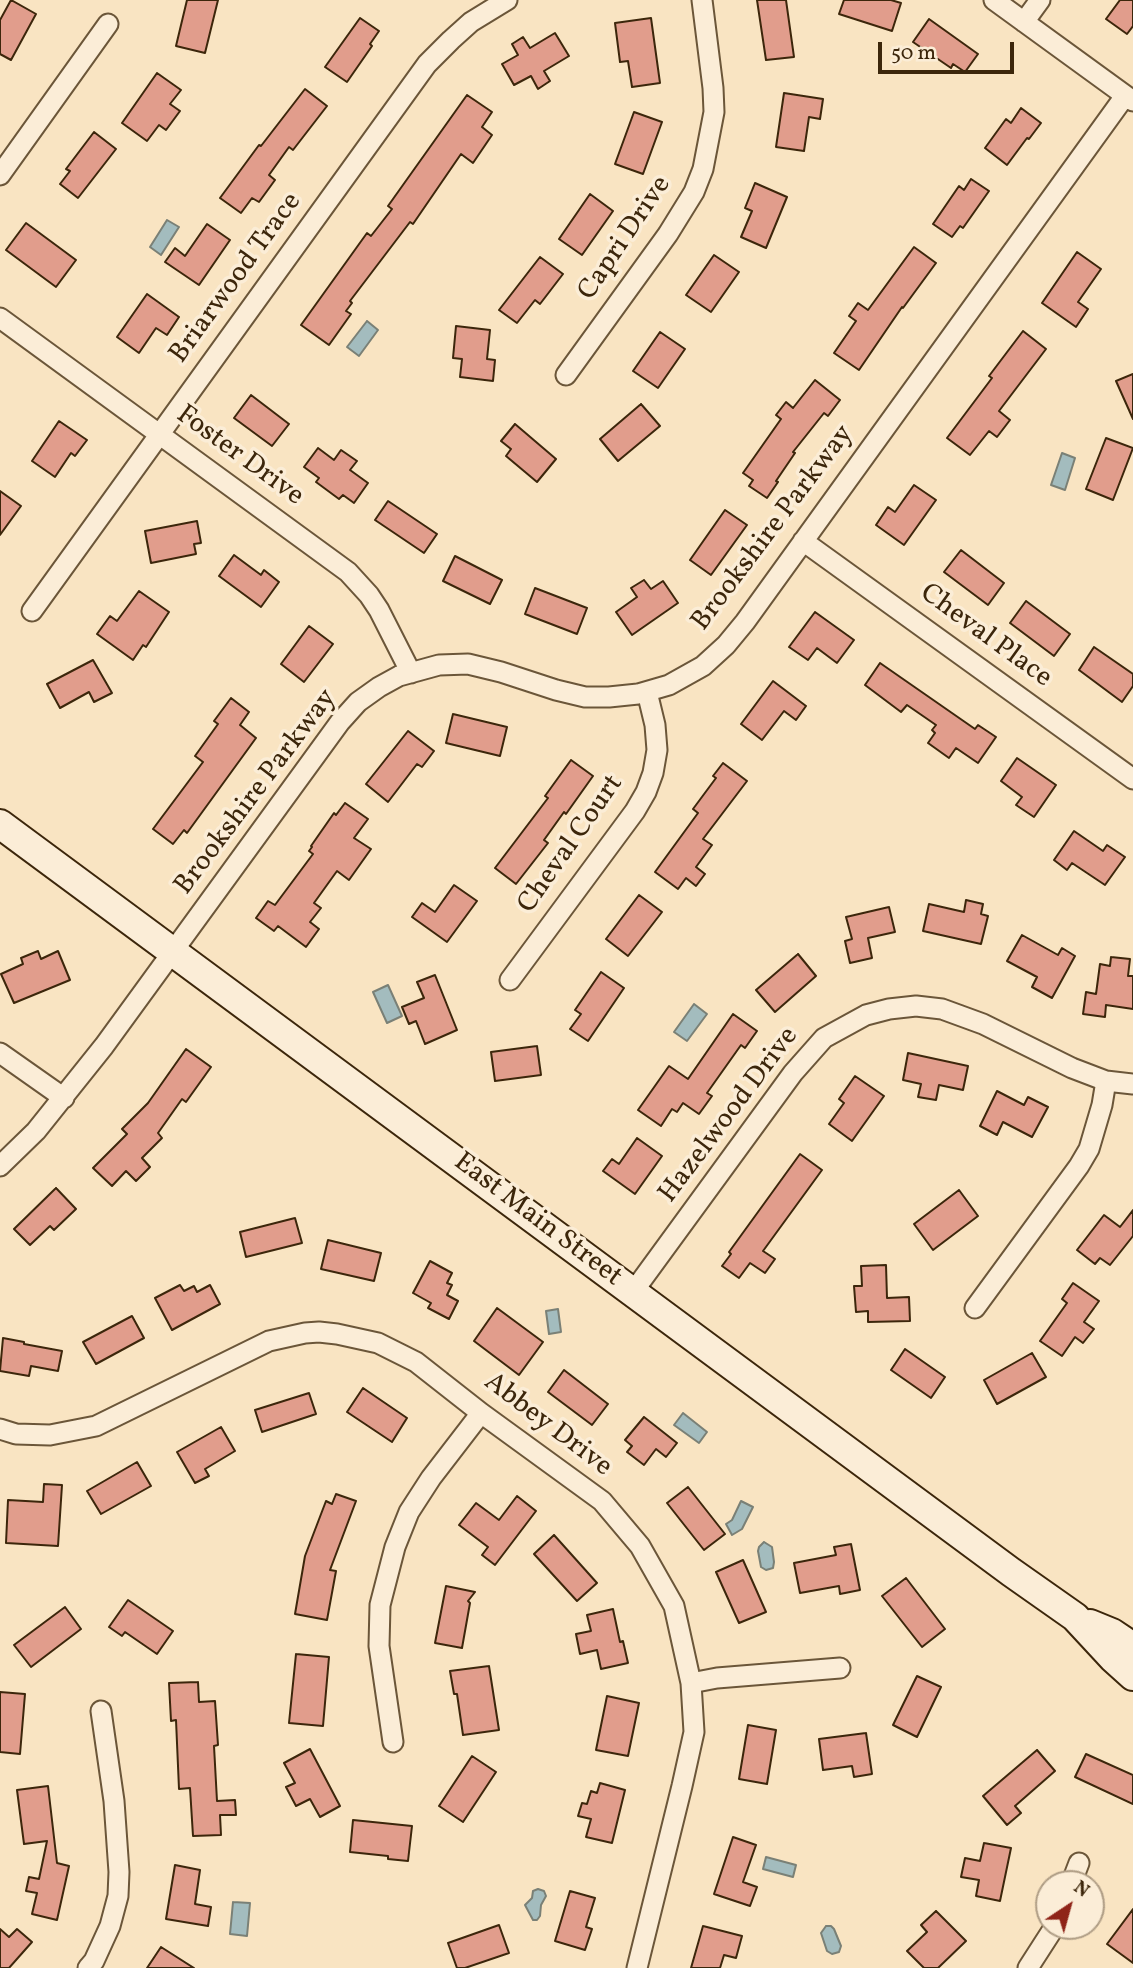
<!DOCTYPE html>
<html>
<head>
<meta charset="utf-8">
<style>
	body { margin:0 }
	#map { position:relative; width:1133px; height:1968px; overflow:hidden; background:#f9e4c2; font-family:Vollkorn,serif }
	canvas { display:block }
	.north { position:absolute; left:1035px; top:1870px; width:70px; height:70px; box-sizing:border-box; background:#fbedd7; border:2px solid #af9d85; border-radius:50%; rotate:36deg; font-size:19px; font-weight:700; line-height:28px; text-align:center; color:#3c260b }
	.north::after { content:''; display:block; margin:auto; width:24px; height:32px; background:#8f2418; clip-path:polygon(50% 0,100% 100%,50% 72%,0 100%) }
	.scale { position:absolute; left:878px; top:42px; width:136px; height:32px; box-sizing:border-box; border:4px solid #3c260b; border-top:0; padding-left:9px; font-size:21px; line-height:24px; white-space:nowrap; color:#3c260b; -webkit-text-stroke:5px #fbedd7; paint-order:stroke }
</style>
</head>
<body>
<div id="map">
<canvas width="1133" height="1968"></canvas>
<div class="north">N</div>
<div class="scale">50 m</div>
</div>
<script>
const context = document.querySelector('canvas').getContext('2d');
context.lineJoin = 'round';
function fill(path, color) {
  context.fillStyle = color;
  context.fill(path, 'evenodd');
}
function toPath(rows) {
  const path = new Path2D();
  for (const r of rows) {
    path.moveTo(r[0], r[1]);
    for (let i = 2; i < r.length; i += 2) path.lineTo(r[i], r[i + 1]);
  }
  return path;
}
function strokePath(path, color, width, dash) {
  context.strokeStyle = color;
  context.lineWidth = width;
  context.lineCap = dash ? 'butt' : 'round';
  context.setLineDash(dash || []);
  context.stroke(path);
}
function label(font, color, halo, rows, align = 'center') {
  context.font = font + ' Vollkorn,serif';
  context.lineWidth = 7;
  context.setLineDash([]);
  context.textBaseline = 'middle';
  context.strokeStyle = halo;
  context.fillStyle = color;
  for (const [text, x, y, turn = 0] of rows) {
    context.save();
    context.translate(x, y);
    context.rotate((+turn || 0) * Math.PI / 180);
    context.textAlign = isNaN(turn) ? turn : align;
    if (halo) context.strokeText(text, 0, 0);
    context.fillText(text, 0, 0);
    context.restore();
  }
}
const water = toPath([
	[167,220,179,227,161,255,150,247,167,220],
	[367,321,378,330,359,356,347,347,367,321],
	[1062,453,1075,458,1065,490,1051,485,1062,453],
	[388,985,402,1016,387,1023,373,992,388,985],
	[694,1004,707,1014,687,1041,674,1032,694,1004],
	[558,1309,561,1332,549,1334,546,1311,558,1309],
	[683,1413,707,1432,699,1443,674,1425,683,1413],
	[741,1501,753,1507,742,1529,732,1535,726,1524,732,1520,741,1501],
	[764,1542,772,1547,774,1562,773,1568,766,1570,761,1567,758,1551,759,1547,764,1542],
	[766,1857,796,1865,793,1877,763,1869,766,1857],
	[538,1889,544,1891,546,1896,541,1905,540,1916,537,1920,533,1920,525,1905,532,1898,533,1891,538,1889],
	[233,1902,250,1903,247,1936,230,1934,233,1902],
	[826,1926,831,1926,834,1929,841,1946,839,1952,832,1954,827,1951,821,1933,826,1926]
]);
fill(water, '#a3bcbe');
strokePath(water, '#7a8076', 2);
const building = toPath([
	[11,0,36,14,11,60,0,54,0,20,11,0],
	[187,0,218,0,205,53,176,46,187,0],
	[757,0,786,0,794,57,766,60,757,0],
	[844,0,891,0,901,3,892,31,839,14,844,0],
	[1120,0,1133,0,1133,26,1127,34,1106,19,1120,0],
	[360,18,379,31,370,44,372,46,347,82,325,67,360,18],
	[651,18,660,83,632,87,628,61,620,62,615,23,651,18],
	[929,19,978,54,965,72,953,64,951,68,913,42,929,19],
	[555,33,569,56,544,71,550,81,538,89,531,76,514,85,502,64,518,55,512,44,523,37,530,48,555,33],
	[157,73,181,90,170,104,180,111,166,130,159,125,147,141,122,123,157,73],
	[305,89,327,106,293,150,289,147,269,175,275,180,259,202,252,198,241,213,220,198,259,145,261,146,305,89],
	[784,93,823,99,820,119,809,117,804,151,776,147,784,93],
	[467,95,492,112,482,127,492,135,473,163,461,154,413,224,410,222,350,301,352,303,346,311,351,314,329,345,301,325,367,233,371,236,392,209,388,206,467,95],
	[1021,108,1041,123,1029,139,1027,138,1007,165,985,148,1006,119,1011,123,1021,108],
	[634,112,662,122,643,174,615,164,634,112],
	[94,132,116,149,78,198,60,184,70,171,66,169,94,132],
	[971,179,989,191,963,228,960,226,952,237,933,224,959,186,964,190,971,179],
	[755,183,787,197,766,248,741,237,752,211,745,208,755,183],
	[590,194,613,211,582,255,559,239,590,194],
	[26,223,76,260,56,287,6,250,26,223],
	[207,224,230,240,199,285,165,262,175,248,185,256,207,224],
	[914,247,936,263,903,308,902,307,859,370,834,353,856,321,849,316,858,303,868,310,914,247],
	[1077,252,1101,269,1078,302,1088,309,1076,327,1042,303,1077,252],
	[714,255,739,272,711,312,686,295,714,255],
	[540,257,563,274,540,304,535,300,517,323,499,310,540,257],
	[147,294,179,317,167,335,156,328,139,353,117,337,147,294],
	[456,326,490,330,487,359,495,360,493,381,460,377,462,359,453,358,456,326],
	[1023,331,1046,349,999,411,1010,420,997,437,989,431,970,455,947,438,992,378,989,376,1023,331],
	[660,332,685,349,658,388,633,371,660,332],
	[1133,374,1133,419,1116,381,1133,374],
	[815,380,840,400,828,416,824,413,793,452,795,453,776,481,778,482,767,498,749,486,753,480,743,473,781,419,776,415,786,402,793,408,815,380],
	[251,395,289,424,272,446,234,418,251,395],
	[641,404,660,426,618,461,600,439,641,404],
	[59,421,87,440,75,456,71,453,55,477,32,461,59,421],
	[515,424,556,459,537,482,506,456,511,449,501,441,515,424],
	[1106,438,1133,448,1113,500,1086,489,1106,438],
	[318,448,334,460,341,450,357,461,350,470,368,483,354,503,343,495,339,499,316,482,319,478,304,467,318,448],
	[914,485,936,500,904,545,876,525,888,507,895,512,914,485],
	[0,491,21,506,0,535,0,491],
	[388,501,437,534,424,553,375,520,388,501],
	[725,510,747,525,711,575,690,560,725,510],
	[197,521,201,543,194,544,196,554,151,563,145,531,197,521],
	[961,550,1004,583,988,605,944,572,961,550],
	[234,555,261,575,264,570,279,582,261,607,219,576,234,555],
	[455,556,502,580,490,604,443,581,455,556],
	[644,580,651,589,663,581,678,603,632,635,616,612,637,597,631,588,644,580],
	[535,588,587,608,577,634,525,614,535,588],
	[139,591,169,612,146,647,143,645,133,660,97,634,110,616,117,621,139,591],
	[1026,601,1070,634,1054,656,1010,623,1026,601],
	[815,612,854,640,837,663,817,648,808,660,789,647,815,612],
	[309,626,333,644,304,682,281,664,309,626],
	[1094,647,1133,674,1133,686,1122,702,1079,670,1094,647],
	[93,660,112,693,94,702,89,692,60,708,47,684,93,660],
	[880,663,975,729,978,725,996,737,978,763,956,748,949,758,928,743,935,733,932,730,936,725,907,705,901,712,865,685,880,663],
	[773,681,806,706,796,720,784,711,762,740,741,724,773,681],
	[231,698,249,712,240,725,256,738,187,833,184,830,173,844,153,829,203,762,195,756,218,724,214,721,231,698],
	[453,714,507,727,500,756,446,743,453,714],
	[408,731,434,751,422,767,417,764,388,802,366,784,408,731],
	[1017,758,1056,785,1034,817,1016,805,1022,797,1001,781,1017,758],
	[571,760,593,776,566,814,564,812,544,840,548,843,516,884,495,868,548,798,545,796,571,760],
	[723,763,747,781,703,839,712,845,696,867,705,874,696,886,686,878,678,889,655,872,698,813,693,809,716,778,713,776,723,763],
	[345,803,368,819,354,838,371,849,349,880,337,871,314,903,321,908,310,922,319,929,306,947,278,926,274,931,256,918,268,901,275,905,313,854,309,851,312,847,311,846,334,813,336,815,345,803],
	[1074,831,1103,851,1107,845,1125,857,1105,885,1072,863,1067,870,1054,860,1074,831],
	[454,885,477,901,447,942,412,917,422,903,435,912,454,885],
	[639,895,662,912,628,956,606,939,639,895],
	[966,900,983,904,981,914,988,916,981,944,923,931,929,904,964,912,966,900],
	[889,907,895,932,868,938,872,958,850,963,845,941,852,939,846,917,889,907],
	[1022,935,1058,955,1062,948,1075,956,1052,998,1032,987,1037,977,1007,961,1022,935],
	[38,951,41,959,58,951,70,980,14,1003,1,974,23,964,21,958,38,951],
	[798,954,816,976,775,1012,756,990,798,954],
	[1111,957,1130,959,1128,976,1133,976,1133,1009,1106,1005,1105,1017,1083,1014,1086,992,1096,994,1100,964,1110,966,1111,957],
	[601,972,624,988,588,1041,570,1029,581,1014,575,1010,601,972],
	[435,975,457,1030,425,1044,416,1021,409,1024,402,1007,424,998,417,982,435,975],
	[733,1014,757,1031,745,1048,741,1045,707,1093,712,1096,699,1114,683,1103,677,1112,672,1109,661,1126,638,1110,669,1066,688,1079,733,1014],
	[537,1046,541,1075,495,1081,491,1052,537,1046],
	[186,1049,211,1067,186,1102,182,1099,158,1133,162,1138,142,1158,150,1167,136,1181,126,1171,112,1186,93,1168,127,1134,122,1129,148,1103,186,1049],
	[908,1053,968,1066,963,1090,939,1085,936,1100,918,1097,921,1084,903,1080,908,1053],
	[855,1076,884,1096,852,1141,829,1124,844,1103,839,1099,855,1076],
	[997,1091,1024,1105,1028,1097,1048,1107,1032,1137,1003,1122,997,1135,980,1126,997,1091],
	[637,1138,662,1156,635,1194,603,1171,612,1159,619,1164,637,1138],
	[800,1154,822,1170,763,1251,775,1259,765,1273,750,1263,739,1278,722,1266,731,1254,729,1252,800,1154],
	[56,1188,76,1209,54,1230,50,1226,30,1245,14,1229,56,1188],
	[959,1190,978,1216,933,1250,914,1224,959,1190],
	[1133,1210,1133,1236,1110,1265,1100,1258,1095,1264,1077,1250,1104,1215,1120,1227,1133,1210],
	[295,1218,302,1243,246,1257,240,1232,295,1218],
	[328,1240,381,1253,374,1281,321,1269,328,1240],
	[430,1261,452,1273,447,1283,452,1285,447,1295,458,1301,449,1319,428,1308,431,1303,413,1293,430,1261],
	[886,1265,887,1298,909,1297,910,1321,868,1322,868,1311,856,1312,854,1286,862,1286,861,1266,886,1265],
	[1073,1283,1099,1301,1084,1322,1094,1329,1083,1343,1075,1337,1062,1356,1040,1341,1067,1303,1062,1299,1073,1283],
	[180,1285,184,1291,194,1286,197,1292,210,1285,220,1304,172,1330,155,1298,180,1285],
	[497,1308,543,1342,519,1375,474,1341,497,1308],
	[132,1316,144,1338,96,1364,83,1342,132,1316],
	[3,1338,24,1342,24,1344,62,1351,58,1371,31,1366,29,1376,0,1371,3,1338],
	[905,1349,945,1377,931,1398,891,1370,905,1349],
	[1032,1353,1046,1377,997,1404,984,1380,1032,1353],
	[564,1370,608,1404,592,1425,548,1392,564,1370],
	[363,1388,407,1418,392,1442,347,1412,363,1388],
	[309,1393,316,1414,262,1432,255,1410,309,1393],
	[644,1417,677,1443,666,1457,656,1449,644,1465,627,1452,632,1446,625,1440,644,1417],
	[221,1427,235,1451,205,1469,209,1476,195,1483,177,1452,221,1427],
	[137,1462,151,1486,101,1514,87,1491,137,1462],
	[44,1484,62,1485,58,1546,6,1543,8,1500,43,1502,44,1484],
	[688,1487,725,1534,704,1550,667,1503,688,1487],
	[336,1494,356,1501,330,1570,336,1571,327,1620,295,1614,305,1556,326,1501,332,1504,336,1494],
	[517,1496,536,1511,495,1565,482,1555,488,1547,459,1525,476,1503,499,1520,517,1496],
	[554,1535,597,1583,577,1601,534,1554,554,1535],
	[851,1544,860,1590,840,1594,839,1586,800,1593,794,1563,836,1555,834,1547,851,1544],
	[743,1560,766,1612,739,1623,716,1572,743,1560],
	[906,1578,945,1629,922,1647,882,1596,906,1578],
	[446,1586,475,1592,468,1601,470,1603,462,1648,435,1643,446,1586],
	[128,1600,173,1631,157,1654,125,1632,122,1636,109,1627,128,1600],
	[65,1607,81,1629,31,1667,14,1645,65,1607],
	[613,1609,620,1642,623,1641,628,1663,601,1669,597,1650,580,1654,576,1634,591,1631,587,1615,613,1609],
	[296,1654,329,1657,323,1726,289,1723,296,1654],
	[489,1666,499,1730,463,1735,457,1694,454,1694,450,1671,489,1666],
	[917,1676,941,1687,917,1737,893,1725,917,1676],
	[198,1682,199,1702,215,1701,218,1745,214,1746,217,1801,235,1800,236,1815,220,1815,221,1835,193,1836,190,1788,179,1789,176,1720,171,1721,169,1683,198,1682],
	[0,1692,25,1694,20,1754,0,1752,0,1692],
	[607,1696,639,1703,628,1756,596,1750,607,1696],
	[748,1725,776,1730,767,1784,739,1779,748,1725],
	[866,1733,872,1774,854,1777,852,1766,823,1770,819,1739,866,1733],
	[310,1749,340,1806,320,1817,310,1799,296,1806,286,1787,295,1783,284,1763,310,1749],
	[1037,1750,1055,1771,1015,1806,1021,1813,1007,1825,983,1796,1037,1750],
	[1086,1754,1133,1775,1133,1804,1075,1777,1086,1754],
	[472,1756,496,1772,463,1822,439,1806,472,1756],
	[600,1783,625,1790,612,1843,586,1837,591,1819,578,1816,582,1803,587,1804,591,1791,597,1793,600,1783],
	[48,1786,57,1863,69,1866,57,1920,32,1914,37,1893,26,1891,29,1877,39,1879,47,1841,24,1844,17,1790,48,1786],
	[353,1820,412,1826,408,1861,388,1859,388,1856,350,1852,353,1820],
	[733,1837,756,1845,743,1882,757,1887,750,1906,714,1894,733,1837],
	[984,1843,1011,1848,1000,1901,976,1896,979,1880,961,1877,965,1858,980,1861,984,1843],
	[175,1865,200,1870,195,1904,211,1907,208,1926,166,1919,175,1865],
	[570,1891,595,1898,586,1927,592,1929,585,1950,555,1941,570,1891],
	[1133,1909,1133,1963,1107,1944,1133,1909],
	[936,1911,966,1941,938,1968,924,1968,907,1951,927,1932,921,1925,936,1911],
	[499,1925,509,1953,465,1968,457,1968,448,1943,499,1925],
	[703,1926,742,1936,736,1958,724,1955,720,1968,691,1968,703,1926],
	[0,1929,9,1937,17,1929,32,1942,9,1968,0,1968,0,1929],
	[161,1947,194,1968,147,1968,161,1947]
]);
fill(building, '#e19d8c');
strokePath(building, '#3c260b', 2);
const street = toPath([
	[994,0,1133,101],
	[1024,22,1040,0],
	[0,175,108,24],
	[0,318,348,572,369,595,379,610,411,673],
	[566,375,668,234,694,192,703,169,714,112,713,88,702,0],
	[803,541,1133,779],
	[32,611,427,64,451,40,471,22,507,0],
	[510,980,635,811,646,792,653,773,657,750,655,725,647,692],
	[0,1053,64,1098],
	[0,1166,36,1131,104,1046,340,722,358,702,379,687,399,676,439,665,468,664,501,672,556,690,585,697,609,697,638,694,669,685,703,666,726,645,745,622,1125,96],
	[633,1292,793,1073,824,1038,866,1015,889,1009,916,1006,942,1009,983,1024,1072,1068,1106,1081,1133,1084],
	[975,1308,1079,1166,1089,1149,1102,1105,1106,1081],
	[0,1429,16,1434,50,1435,96,1426,269,1341,305,1333,319,1332,337,1334,378,1343,416,1362,481,1413,602,1501,640,1546,674,1606,691,1683,694,1732,682,1786,637,1968],
	[691,1683,717,1678,840,1668],
	[393,1742,379,1646,380,1605,395,1547,409,1512,431,1478,481,1413],
	[1071,1884,1079,1863],
	[88,1968,94,1961,110,1926,118,1896,119,1872,114,1801,101,1711],
	[1028,1968,1055,1926]
]);
const secondary = toPath([
	[0,824,1011,1572,1075,1617,1113,1658,1133,1676],
	[1090,1624,1112,1633,1133,1647]
]);
strokePath(street, '#6b5639', 23);
strokePath(secondary, '#3c260b', 32);
strokePath(street, '#fbedd7', 19);
strokePath(secondary, '#fbedd7', 28);
label('28px', '#3c260b', '#fbedd7', [
	["Capri Drive",626,239,-56],
	["Briarwood Trace",237,279,-54],
	["Foster Drive",239,457,36],
	["Brookshire Parkway",774,529,-53],
	["Cheval Place",985,637,36],
	["Brookshire Parkway",257,793,-53],
	["Cheval Court",572,845,-55],
	["Hazelwood Drive",730,1116,-53],
	["East Main Street",537,1221,37],
	["Abbey Drive",547,1426,37]
]);
</script>
</body>
</html>
